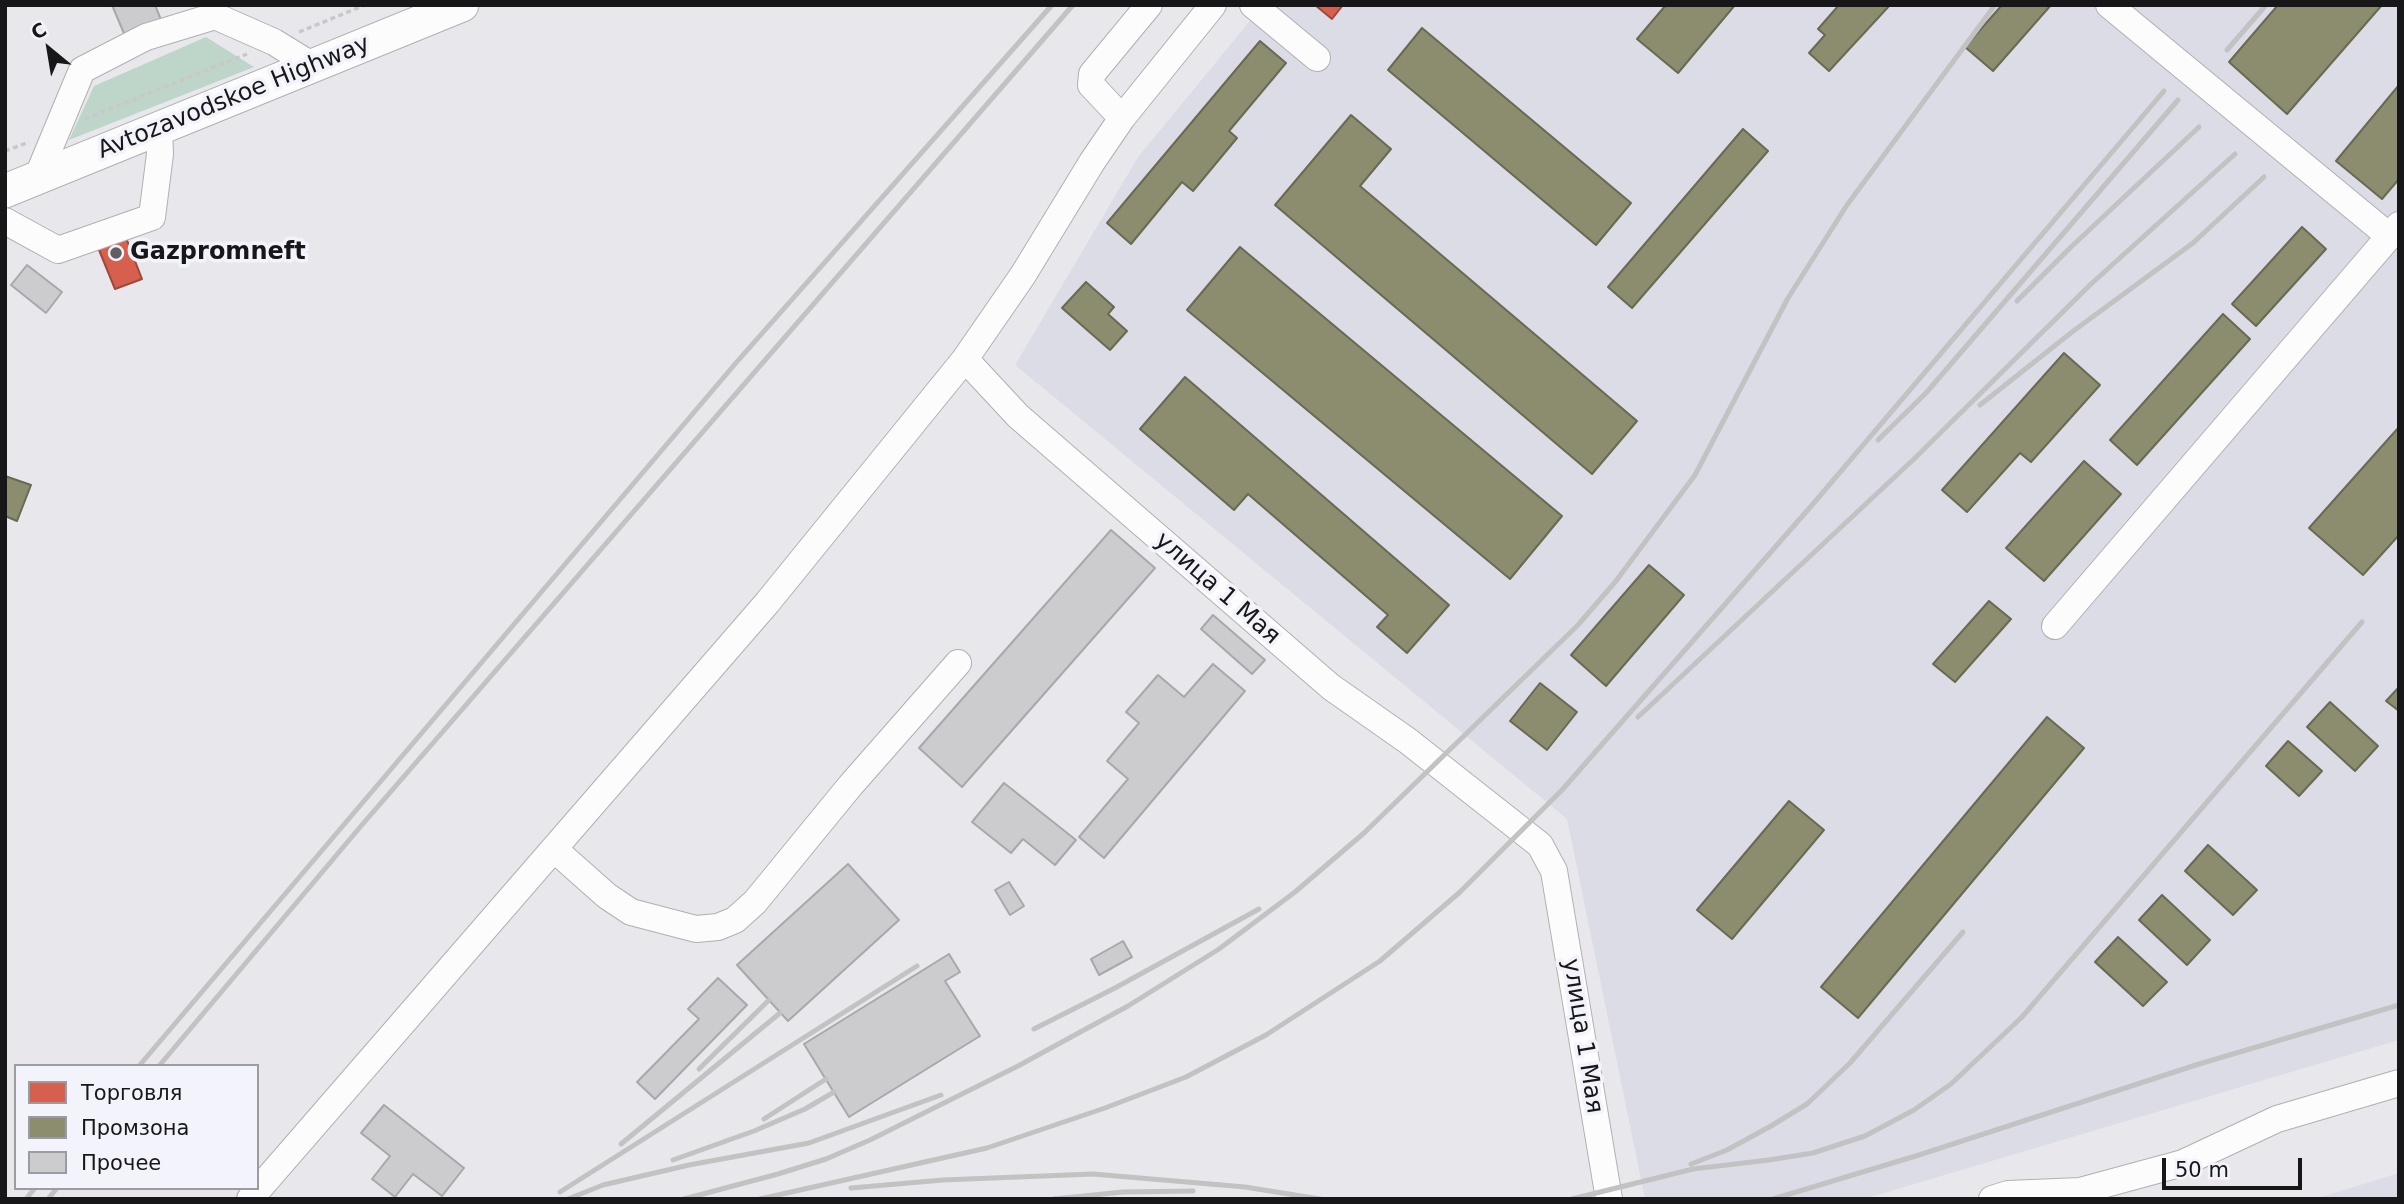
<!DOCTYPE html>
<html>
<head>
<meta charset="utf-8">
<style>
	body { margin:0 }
	#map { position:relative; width:2404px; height:1204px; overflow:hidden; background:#e8e8ec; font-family:"DejaVu Sans",sans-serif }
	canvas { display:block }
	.frame { position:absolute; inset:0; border:7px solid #171719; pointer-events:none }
	.legend { position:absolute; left:14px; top:1064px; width:245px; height:126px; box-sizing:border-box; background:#f3f3fb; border:2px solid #9b9ba1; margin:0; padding:9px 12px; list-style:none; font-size:21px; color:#171719 }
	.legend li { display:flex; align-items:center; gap:14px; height:35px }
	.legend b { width:35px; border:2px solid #9b9ba1 }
	.north { position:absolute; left:14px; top:14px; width:70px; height:70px; -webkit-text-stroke:5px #f3f3fb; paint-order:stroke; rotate:330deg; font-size:19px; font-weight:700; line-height:28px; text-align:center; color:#171719 }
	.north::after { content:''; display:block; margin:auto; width:24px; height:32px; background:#171719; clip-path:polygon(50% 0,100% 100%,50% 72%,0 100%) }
	.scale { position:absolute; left:2162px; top:1158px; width:140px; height:32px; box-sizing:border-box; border:4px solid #171719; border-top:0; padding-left:9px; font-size:21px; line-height:24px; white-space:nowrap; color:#171719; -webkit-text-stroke:5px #f3f3fb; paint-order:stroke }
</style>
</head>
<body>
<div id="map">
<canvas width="2404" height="1204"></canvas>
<div class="frame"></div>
<ul class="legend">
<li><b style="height:19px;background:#d6604d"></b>Торговля</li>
<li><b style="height:19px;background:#8c8c6e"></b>Промзона</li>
<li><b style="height:19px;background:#cccccf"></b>Прочее</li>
</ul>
<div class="north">С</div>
<div class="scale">50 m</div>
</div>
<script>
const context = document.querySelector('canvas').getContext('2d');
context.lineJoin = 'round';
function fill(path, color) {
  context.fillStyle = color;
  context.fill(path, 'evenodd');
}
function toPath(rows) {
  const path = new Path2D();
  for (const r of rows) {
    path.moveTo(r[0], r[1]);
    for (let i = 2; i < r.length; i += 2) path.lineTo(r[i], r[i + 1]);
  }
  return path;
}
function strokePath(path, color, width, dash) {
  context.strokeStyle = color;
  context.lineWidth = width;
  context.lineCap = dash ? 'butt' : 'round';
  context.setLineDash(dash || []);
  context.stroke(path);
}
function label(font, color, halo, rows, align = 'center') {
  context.font = font + ' "DejaVu Sans",sans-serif';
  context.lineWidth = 7;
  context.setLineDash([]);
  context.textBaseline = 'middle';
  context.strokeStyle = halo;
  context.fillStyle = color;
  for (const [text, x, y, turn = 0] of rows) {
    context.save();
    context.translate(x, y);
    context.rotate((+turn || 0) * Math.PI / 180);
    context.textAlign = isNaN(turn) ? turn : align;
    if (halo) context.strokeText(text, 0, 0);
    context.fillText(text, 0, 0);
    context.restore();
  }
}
fill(toPath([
	[1263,5,2399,5,2399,1040,1864,1199,1645,1199,1567,819,1015,365,1138,157],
	[2399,1173,2399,1199,2315,1199]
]), '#dcdce6');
fill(toPath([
	[206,37,254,67,69,140,94,86]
]), '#bdd6c9');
const shops = toPath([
	[1315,5,1343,5,1332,19,1315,5],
	[118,217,142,279,115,289,90,228,118,217]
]);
fill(shops, '#d6604d');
strokePath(shops, '#9d4a3d', 2);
const industry = toPath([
	[1666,5,1735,5,1678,73,1637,39,1666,5],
	[1839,5,1890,5,1829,71,1809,53,1825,35,1818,29,1839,5],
	[2002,5,2051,5,1993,71,1965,47,2002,5],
	[2278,5,2382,5,2287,114,2229,62,2278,5],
	[1422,28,1631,203,1596,245,1388,70,1422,28],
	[1260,41,1286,63,1229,131,1237,138,1193,191,1182,182,1131,244,1107,223,1260,41],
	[2399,85,2399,179,2382,199,2336,161,2399,85],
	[1351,115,1391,149,1360,186,1637,421,1592,474,1275,205,1351,115],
	[1743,129,1768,151,1632,308,1608,287,1743,129],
	[2302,227,2326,249,2256,326,2232,304,2302,227],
	[1240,247,1562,516,1510,579,1187,310,1240,247],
	[1086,282,1114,307,1108,314,1127,331,1110,350,1062,308,1086,282],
	[2223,314,2250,339,2137,465,2110,440,2223,314],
	[2064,353,2100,385,2031,462,2020,453,1967,512,1942,490,2064,353],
	[1185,377,1449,605,1407,653,1377,627,1388,615,1248,494,1234,510,1140,429,1185,377],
	[2399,427,2399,535,2363,575,2309,528,2399,427],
	[2084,461,2121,494,2044,581,2006,548,2084,461],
	[5,476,31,485,17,521,5,516,5,476],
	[1649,565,1684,595,1606,686,1571,655,1649,565],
	[1989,601,2011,619,1955,682,1933,664,1989,601],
	[1540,683,1577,712,1547,750,1510,721,1540,683],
	[2399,687,2399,711,2386,701,2399,687],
	[2330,702,2378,746,2355,771,2307,727,2330,702],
	[2047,717,2084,748,1858,1018,1821,987,2047,717],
	[2288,741,2322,771,2299,796,2266,766,2288,741],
	[1789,801,1824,830,1732,939,1697,910,1789,801],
	[2208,845,2257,890,2233,915,2185,871,2208,845],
	[2162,895,2210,940,2187,965,2139,920,2162,895],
	[2118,937,2167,982,2143,1006,2095,962,2118,937]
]);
fill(industry, '#8c8c6e');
strokePath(industry, '#696954', 2);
const building = toPath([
	[112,5,155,5,164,27,128,43,112,5],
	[27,265,62,292,46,313,11,285,27,265],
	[1111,530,1155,568,962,787,919,748,1111,530],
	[1213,615,1265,660,1252,674,1201,629,1213,615],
	[1213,664,1245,691,1104,858,1079,837,1128,779,1107,761,1139,723,1126,712,1158,675,1184,697,1213,664],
	[1004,783,1076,840,1055,865,1023,839,1011,853,972,822,1004,783],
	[848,864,899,920,788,1021,737,965,848,864],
	[1009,882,1024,906,1010,915,995,890,1009,882],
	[1123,941,1132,957,1099,975,1091,959,1123,941],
	[949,954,960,972,945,981,980,1036,849,1117,804,1044,949,954],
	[718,978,747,1005,655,1099,637,1082,699,1019,688,1009,718,978],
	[384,1105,464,1168,442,1196,413,1174,395,1197,372,1179,390,1156,361,1133,384,1105]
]);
fill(building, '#cccccf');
strokePath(building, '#a8a7ab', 2);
const minor = toPath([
	[1253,5,1317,58],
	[2109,5,2389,236],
	[1122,118,1091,85,1092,74,1149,5],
	[37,178,82,70,146,37,215,16,274,42,313,66],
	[5,221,58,250,152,217,160,154,159,129],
	[965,359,1018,416,1331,687,1408,741,1540,845,1554,871,1609,1199],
	[2055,626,2399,225],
	[554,849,607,896,631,912,696,929,718,927,735,920,755,902,850,786,958,663],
	[250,1199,767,603,965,359,1023,275,1092,162,1122,118,1213,5],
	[1992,1199,2008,1194,2080,1191,2183,1163,2277,1119,2399,1083]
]);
const major = toPath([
	[5,191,462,5]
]);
strokePath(minor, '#b0b0b3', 28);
strokePath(major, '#b0b0b3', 35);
strokePath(toPath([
	[299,32,365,5],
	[85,119,247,54],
	[5,151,29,142]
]), '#c8c8c9', 3.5, [5, 3.5]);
strokePath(minor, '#fcfcfc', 26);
strokePath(major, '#fcfcfc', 33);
strokePath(toPath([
	[2227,50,2266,5],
	[2017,301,2071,247,2199,127],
	[1980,405,2072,332,2193,243,2264,177],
	[1878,440,1926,393,2178,100],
	[1638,717,1915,458,2091,284,2235,154],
	[1034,1029,1115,988,1259,909],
	[139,1066,735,364,1052,5],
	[159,1066,361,826,1073,5],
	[699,1069,769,1000],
	[764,1119,826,1079],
	[621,1144,780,1013],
	[673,1160,754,1131,805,1109,834,1092],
	[1691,1164,1727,1150,1771,1126,1807,1104,1850,1063,1963,932],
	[851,1188,943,1180,1093,1174,1245,1187,1320,1199],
	[560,1192,917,966],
	[26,1199,35,1188],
	[48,1199,57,1188],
	[568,1199,603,1185,689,1165,809,1143,941,1095],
	[684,1199,778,1174,826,1159,870,1140,1018,1066,1128,1006,1219,949,1295,892,1364,833,1578,625,1616,581,1695,475,1788,298,1847,205,1995,5],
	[760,1199,987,1148,1105,1108,1186,1077,1266,1035,1380,961,1460,892,1562,790,1813,504,2164,91],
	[1054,1199,1123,1192,1193,1191],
	[1572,1199,1693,1169,1769,1160,1813,1153,1865,1136,1914,1110,1951,1084,2022,1017,2362,622],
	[1773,1199,1919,1155,2199,1064,2399,1005]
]), '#c2c2c3', 5);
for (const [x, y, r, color] of [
	[116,253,7,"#606063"]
]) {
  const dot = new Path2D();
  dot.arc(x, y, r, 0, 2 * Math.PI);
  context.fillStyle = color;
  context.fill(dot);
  strokePath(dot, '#f3f3fb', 2.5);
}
label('24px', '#171719', '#f3f3fb', [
	["Avtozavodskoe Highway",234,98,-22],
	["улица 1 Мая",1217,589,41],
	["улица 1 Мая",1582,1036,81]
]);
label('bold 24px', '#171719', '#f3f3fb', [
	["Gazpromneft",130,253]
], 'left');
</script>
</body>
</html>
